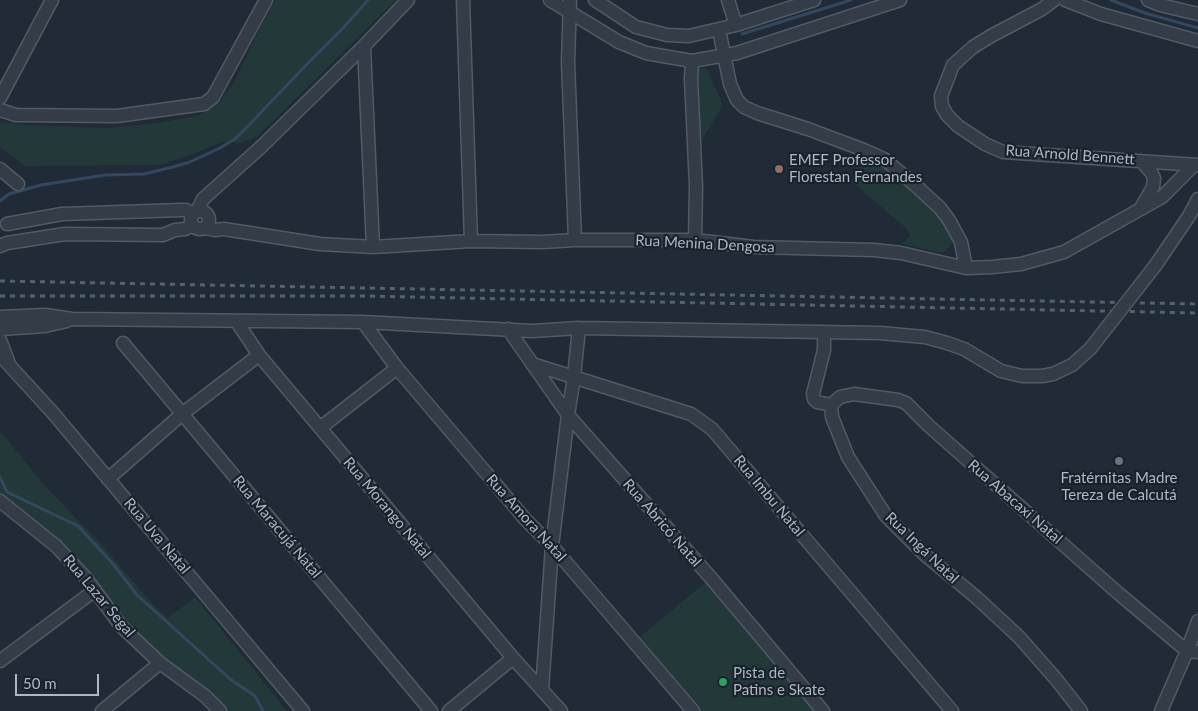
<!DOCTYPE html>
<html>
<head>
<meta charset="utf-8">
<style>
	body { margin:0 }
	#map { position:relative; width:1198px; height:711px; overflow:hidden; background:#202b37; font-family:Lato,sans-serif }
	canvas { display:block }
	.scale { position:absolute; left:15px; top:674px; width:84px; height:22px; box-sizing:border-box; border:2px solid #aeb7c4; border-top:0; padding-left:6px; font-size:15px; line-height:18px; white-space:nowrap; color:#aeb7c4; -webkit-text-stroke:4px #19222c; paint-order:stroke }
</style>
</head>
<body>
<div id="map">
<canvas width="1198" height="711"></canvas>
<div class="scale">50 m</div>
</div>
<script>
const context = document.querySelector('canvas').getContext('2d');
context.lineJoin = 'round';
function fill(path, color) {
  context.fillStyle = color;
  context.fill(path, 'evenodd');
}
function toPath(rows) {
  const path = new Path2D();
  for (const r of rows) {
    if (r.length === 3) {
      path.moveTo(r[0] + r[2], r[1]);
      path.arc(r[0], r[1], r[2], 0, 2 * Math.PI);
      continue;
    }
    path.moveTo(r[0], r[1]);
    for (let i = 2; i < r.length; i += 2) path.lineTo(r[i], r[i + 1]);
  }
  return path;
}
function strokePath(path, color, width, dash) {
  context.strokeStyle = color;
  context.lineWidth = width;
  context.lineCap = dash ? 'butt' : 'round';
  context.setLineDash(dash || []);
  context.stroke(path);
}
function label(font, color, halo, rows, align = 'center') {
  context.font = font + ' Lato,sans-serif';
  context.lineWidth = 4.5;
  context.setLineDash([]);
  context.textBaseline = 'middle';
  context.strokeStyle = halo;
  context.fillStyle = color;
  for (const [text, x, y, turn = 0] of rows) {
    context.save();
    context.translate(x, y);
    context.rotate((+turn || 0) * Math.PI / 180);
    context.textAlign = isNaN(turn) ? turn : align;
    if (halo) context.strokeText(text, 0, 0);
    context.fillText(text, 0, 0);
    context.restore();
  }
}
fill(toPath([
	[275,0,396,0,257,137,241,143,221,142,195,153,161,165,25,166,0,147,0,122,28,125,106,128,158,123,200,115,221,100,234,83,257,34],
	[699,68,707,69,723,105,702,140,693,81,695,71],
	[858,156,873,161,889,172,929,205,946,224,951,236,952,243,946,251,940,253,901,243,906,241,910,235,906,228,852,182],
	[0,431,45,486,101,544,154,606,168,618,195,597,287,711,223,711,143,645,77,564,0,501],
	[711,578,822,711,693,711,635,641]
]), '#233839');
strokePath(toPath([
	[1111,0,1145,13,1198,28],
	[742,34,851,0],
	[0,201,9,194,41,185,105,175,144,174,173,167,190,162,220,148,235,139,248,126,309,62,344,27,368,0],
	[0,477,7,492,78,526,114,565,137,595,230,679,255,696,263,711]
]), '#33475f', 3);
const minor = toPath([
	[463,0,471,241],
	[550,0,619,42,646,53,692,61,737,53,900,0],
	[570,0,568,62,575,240],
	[595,0,636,27,667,35,689,36,736,25,814,0],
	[728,0,736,25],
	[1054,0,1042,9,991,36,973,47,953,65,941,96,942,106,947,115,958,126,985,144,1003,152,1198,165],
	[1065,0,1101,14,1198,41],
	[1148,0,1160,5,1198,14],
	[719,30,730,84,737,100,744,107,757,113,808,129,864,150,884,159,914,184,940,208,949,220,961,242,966,268],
	[364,46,373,247],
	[692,61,691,79,696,186,695,240],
	[0,98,52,0],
	[0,110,16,115,117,116,204,104,213,97,266,0],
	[1141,161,1151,172,1154,178,1153,187,1141,208],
	[0,169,18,184],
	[200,220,9],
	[197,211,203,199,261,147,364,46,408,0],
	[7,224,62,214,181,210,186,210,193,214],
	[205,228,215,230,224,229,320,244,373,247,471,241,542,242,575,240,695,240,754,247,874,250,901,253,966,268,992,267,1021,264,1064,252,1162,197,1194,165],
	[0,246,7,243,65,234,163,235,175,230,185,229,193,225],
	[1155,266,1189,216,1198,199],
	[1,317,45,315,72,319,363,322,532,331,579,328,880,333,925,337,947,343,964,349,1001,371,1022,376,1042,376,1053,374,1072,365,1090,349],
	[237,322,259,355,513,658,542,690],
	[363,322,397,368,526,520,552,546,693,711],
	[1,329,45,326,67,321],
	[508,329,568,415,711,578,823,711],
	[824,333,824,350,813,394,814,399,817,402,831,405],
	[0,340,8,361],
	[123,343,431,711],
	[0,355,53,413,303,711],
	[532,364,691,414,712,429,952,711],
	[831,405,840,397,854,394,898,400,906,403,929,426,1118,593,1187,651,1198,621],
	[831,405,832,417,848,457,886,516,924,554,977,598,1019,637,1056,679,1081,711],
	[320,428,397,368],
	[108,479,182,414,259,355],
	[0,501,56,546,85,577,121,626,160,663,205,696,220,711],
	[0,661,95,590],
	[102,711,160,663],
	[449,711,513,658],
	[561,711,542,690,552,546,568,415,574,377,579,328],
	[1161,711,1187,651,1198,652]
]);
strokePath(minor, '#515a65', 15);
strokePath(minor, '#343d47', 12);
strokePath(toPath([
	[0,281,1198,304],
	[0,296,364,296,1198,313]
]), '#55616f', 3, [5, 5]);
const minorBridge = toPath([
	[1090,349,1155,266]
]);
strokePath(minorBridge, '#515a65', 15, []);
strokePath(minorBridge, '#343d47', 12);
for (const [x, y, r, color] of [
	[779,169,5,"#8d6e63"],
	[1119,461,5,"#6b7280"],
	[723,682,5,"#2e9e5b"]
]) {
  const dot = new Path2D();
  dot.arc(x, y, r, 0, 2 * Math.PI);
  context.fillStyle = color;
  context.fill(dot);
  strokePath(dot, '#19222c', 2);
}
label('15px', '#aeb7c4', '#19222c', [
	["Rua Arnold Bennett",1070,155,4],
	["Rua Menina Dengosa",705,244,3],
	["Rua Imbu Natal",769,496,50],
	["Rua Abacaxi Natal",1015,502,41],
	["Rua Morango Natal",387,508,50],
	["Rua Amora Natal",526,518,48],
	["Rua Abricó Natal",662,523,49],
	["Rua Maracujá Natal",277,527,50],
	["Rua Uva Natal",157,536,50],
	["Rua Ingá Natal",922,548,44],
	["Rua Lazar Segal",99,596,50]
]);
label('15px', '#aeb7c4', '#19222c', [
	["EMEF Professor",789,160],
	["Florestan Fernandes",789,177],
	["Fratérnitas Madre",1119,478,"center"],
	["Tereza de Calcutá",1119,495,"center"],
	["Pista de",733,673],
	["Patins e Skate",733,690]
], 'left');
</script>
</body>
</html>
